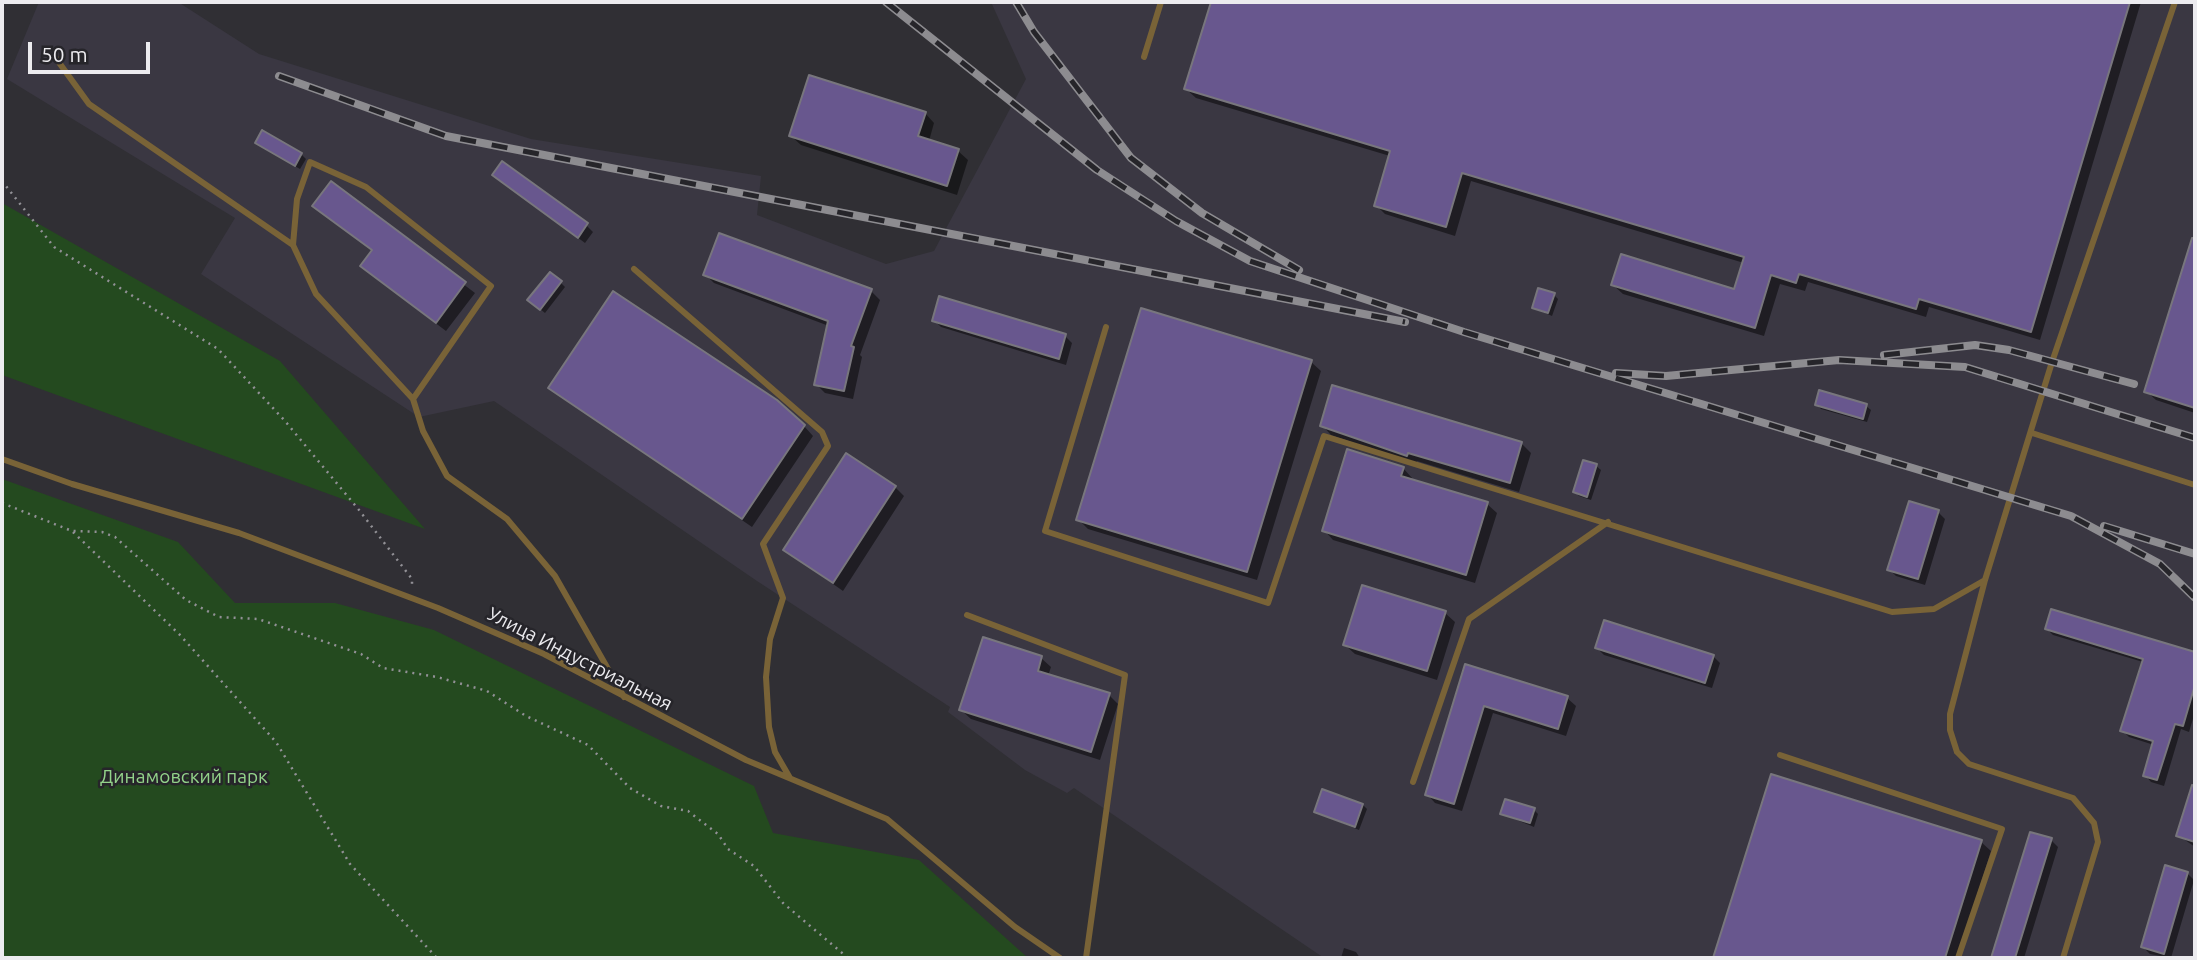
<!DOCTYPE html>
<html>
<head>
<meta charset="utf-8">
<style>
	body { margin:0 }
	#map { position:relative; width:2197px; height:960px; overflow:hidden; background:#302f34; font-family:Ubuntu,sans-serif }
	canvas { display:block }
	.frame { position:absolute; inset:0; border:4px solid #ecebef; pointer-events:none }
	.scale { position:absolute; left:28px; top:42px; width:122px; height:32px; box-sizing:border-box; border:4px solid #ecebef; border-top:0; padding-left:9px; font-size:21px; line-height:24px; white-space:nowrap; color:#ecebef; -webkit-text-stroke:5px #26252a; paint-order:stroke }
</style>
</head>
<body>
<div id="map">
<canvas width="2197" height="960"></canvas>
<div class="frame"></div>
<div class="scale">50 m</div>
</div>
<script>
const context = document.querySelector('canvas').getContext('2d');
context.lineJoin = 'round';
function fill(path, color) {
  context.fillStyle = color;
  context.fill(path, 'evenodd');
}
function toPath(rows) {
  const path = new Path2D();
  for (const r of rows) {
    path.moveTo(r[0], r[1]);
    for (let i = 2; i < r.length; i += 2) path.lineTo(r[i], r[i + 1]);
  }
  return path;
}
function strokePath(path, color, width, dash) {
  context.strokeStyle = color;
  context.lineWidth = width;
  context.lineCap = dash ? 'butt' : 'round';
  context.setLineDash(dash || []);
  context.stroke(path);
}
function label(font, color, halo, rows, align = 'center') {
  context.font = font + ' Ubuntu,sans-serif';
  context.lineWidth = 5;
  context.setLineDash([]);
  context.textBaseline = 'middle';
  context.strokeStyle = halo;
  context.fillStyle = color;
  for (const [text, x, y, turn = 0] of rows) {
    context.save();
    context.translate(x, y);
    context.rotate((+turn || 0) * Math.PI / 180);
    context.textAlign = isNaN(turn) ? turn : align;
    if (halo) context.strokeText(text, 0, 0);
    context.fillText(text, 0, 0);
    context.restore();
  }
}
fill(toPath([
	[39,2,178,2,259,54,531,139,761,176,757,215,886,264,934,251,1026,79,991,2,2195,2,2195,958,1324,958,1074,788,1067,793,1025,770,948,712,950,707,757,581,494,401,419,417,201,274,235,218,7,79]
]), '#3a3742');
fill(toPath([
	[2,203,280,361,425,529,2,375],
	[2,479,178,542,235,603,335,603,434,630,754,786,773,833,919,860,1028,958,2,958]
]), '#244a1f');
fill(toPath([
	[1212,2,2141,2,2040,340,1929,307,1926,317,1808,282,1805,291,1780,284,1764,336,1623,294,1613,285,1736,291,1744,263,1471,181,1455,236,1385,214,1376,205,1390,156,1196,98,1186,89],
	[925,113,934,123,929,141,958,151,968,160,957,195,801,145,791,136],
	[263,132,301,154,306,159,300,169,262,147],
	[494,175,586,225,593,232,585,243],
	[331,184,475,293,446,331,372,275,362,266,373,251,315,206],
	[2195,233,2195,413,2156,400,2146,391],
	[705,274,871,291,880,300,860,355,862,357,853,399,825,393,816,384,829,326,714,283],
	[561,283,565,287,545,313,534,304],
	[1554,295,1558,299,1552,316,1534,308],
	[934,320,1065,336,1072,343,1066,365,941,327],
	[1311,362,1321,371,1257,580,1088,529,1078,519],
	[550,388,804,426,813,436,752,527],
	[1817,405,1866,406,1871,410,1867,422,1821,409],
	[1322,425,1522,444,1531,453,1519,492,1417,461,1416,464,1331,435],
	[1596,466,1601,470,1591,500,1579,496,1575,492],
	[1403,468,1412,478,1411,481,1487,504,1497,513,1475,583,1333,540,1324,530],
	[895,487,904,496,843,591,785,550],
	[1938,512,1945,519,1925,585,1896,576,1889,569],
	[2052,611,2195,654,2195,712,2189,732,2181,729,2164,786,2151,782,2145,775,2154,745,2129,737,2122,730,2143,662,2053,635,2047,629],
	[1445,613,1455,622,1437,680,1355,654,1345,645],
	[1597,648,1713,656,1720,663,1712,688,1604,655],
	[1041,658,1051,667,1048,676,1109,695,1118,704,1100,760,971,719,961,710],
	[1466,666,1567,698,1576,706,1566,736,1493,713,1462,811,1435,803,1427,794],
	[1772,776,1981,842,1991,851,1957,958,1715,958],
	[2190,797,2195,798,2195,847,2178,835],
	[1363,805,1367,809,1359,830,1316,812],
	[1534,810,1538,814,1534,827,1502,814],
	[2031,834,2051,840,2058,847,2024,958,1993,958],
	[2187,873,2194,880,2171,958,2150,954,2143,947],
	[1344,948,1356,952,1360,958,1341,958]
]), '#0007');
const building = toPath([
	[1211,2,2130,2,2031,332,1919,299,1916,309,1799,274,1796,283,1771,275,1755,328,1611,285,1621,254,1734,289,1744,257,1462,173,1446,227,1374,206,1390,151,1184,89,1211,2],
	[809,75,926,112,918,136,959,149,947,186,789,136,809,75],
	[262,130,302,153,295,166,255,143,262,130],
	[502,161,588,223,578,238,492,175,502,161],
	[331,181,466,282,436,323,360,266,372,250,312,206,331,181],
	[719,233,872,289,851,346,854,347,844,391,814,385,828,321,703,275,719,233],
	[2192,238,2195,238,2195,408,2144,392,2192,238],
	[550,272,562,281,540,310,527,300,550,272],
	[1538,288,1555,293,1548,313,1532,308,1538,288],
	[613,291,777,400,805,425,742,519,548,388,613,291],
	[939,296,1066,334,1059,359,932,321,939,296],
	[1141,308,1312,360,1247,572,1076,520,1141,308],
	[1332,385,1522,442,1510,483,1408,453,1407,456,1320,426,1332,385],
	[1819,390,1867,404,1863,419,1815,405,1819,390],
	[1347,449,1404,467,1401,476,1488,502,1466,575,1322,531,1347,449],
	[846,453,896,486,833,583,783,550,846,453],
	[1583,460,1597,464,1587,497,1573,492,1583,460],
	[1909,501,1939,510,1918,579,1887,570,1909,501],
	[1362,585,1446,611,1427,671,1343,645,1362,585],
	[2051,609,2195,652,2195,685,2183,726,2175,724,2157,780,2143,776,2153,741,2120,731,2143,659,2045,629,2051,609],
	[1604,620,1714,655,1705,683,1595,648,1604,620],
	[983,637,1042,656,1038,671,1110,693,1091,752,959,710,983,637],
	[1465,664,1568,696,1558,729,1484,706,1454,804,1425,795,1465,664],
	[1771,774,1982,840,1945,958,1713,958,1771,774],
	[2192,785,2195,786,2195,842,2176,836,2192,785],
	[1322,789,1363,804,1355,827,1314,812,1322,789],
	[1505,799,1535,808,1530,823,1500,814,1505,799],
	[2030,832,2052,838,2015,958,1991,958,2030,832],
	[2165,865,2188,872,2164,954,2141,947,2165,865]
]);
fill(building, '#68578e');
strokePath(building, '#78767d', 2);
strokePath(toPath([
	[2,181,54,247,218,349,285,421,359,510,412,579,412,587],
	[2,503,72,531,102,532,115,537,186,600,219,617,258,619,361,654,383,668,437,677,487,691,526,716,588,745,630,788,661,806,688,811,718,834,728,849,754,866,783,903,848,958],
	[73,532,180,635,276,742,350,864,437,958]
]), '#929196', 2.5, [2, 5]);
strokePath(toPath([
	[55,57,89,104,293,245,316,294,413,399],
	[1144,57,1161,2],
	[293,245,297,199,310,162,366,187,491,286,413,399,423,431,447,476,507,519,555,576,624,697],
	[634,269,822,432,828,446,763,544,783,598,770,639,766,677,769,727,775,752,790,778],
	[1106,327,1045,531,1268,603,1324,436,1892,612,1934,609,1985,580],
	[2032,433,2195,485],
	[2,459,72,484,239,533,438,608,544,654,746,760,887,819,1015,927,1060,958],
	[967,615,1125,675,1086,958],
	[1780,755,2002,829,1958,958],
	[1413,782,1469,619,1608,522],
	[2063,958,2098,842,2094,823,2073,798,1969,764,1957,752,1950,730,1950,714,1985,580,2052,362,2175,2]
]), '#796337', 6);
const rail = toPath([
	[886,2,1097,170,1176,221,1250,261,1464,332,2071,516,2160,564,2195,598],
	[1016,2,1034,32,1131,158,1202,213,1299,270],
	[279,76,446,136,1405,322],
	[1884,355,1975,345,2009,350,2134,384],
	[1616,373,1666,376,1839,360,1965,367,2195,438],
	[2104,526,2195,554]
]);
strokePath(rail, '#8d8c90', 8);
strokePath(rail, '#26252a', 5, [16]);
label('19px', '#ecebef', '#26252a', [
	["Улица Индустриальная",580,659,27]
]);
label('19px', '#93d38a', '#26252a', [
	["Динамовский парк",184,777]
]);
</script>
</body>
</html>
